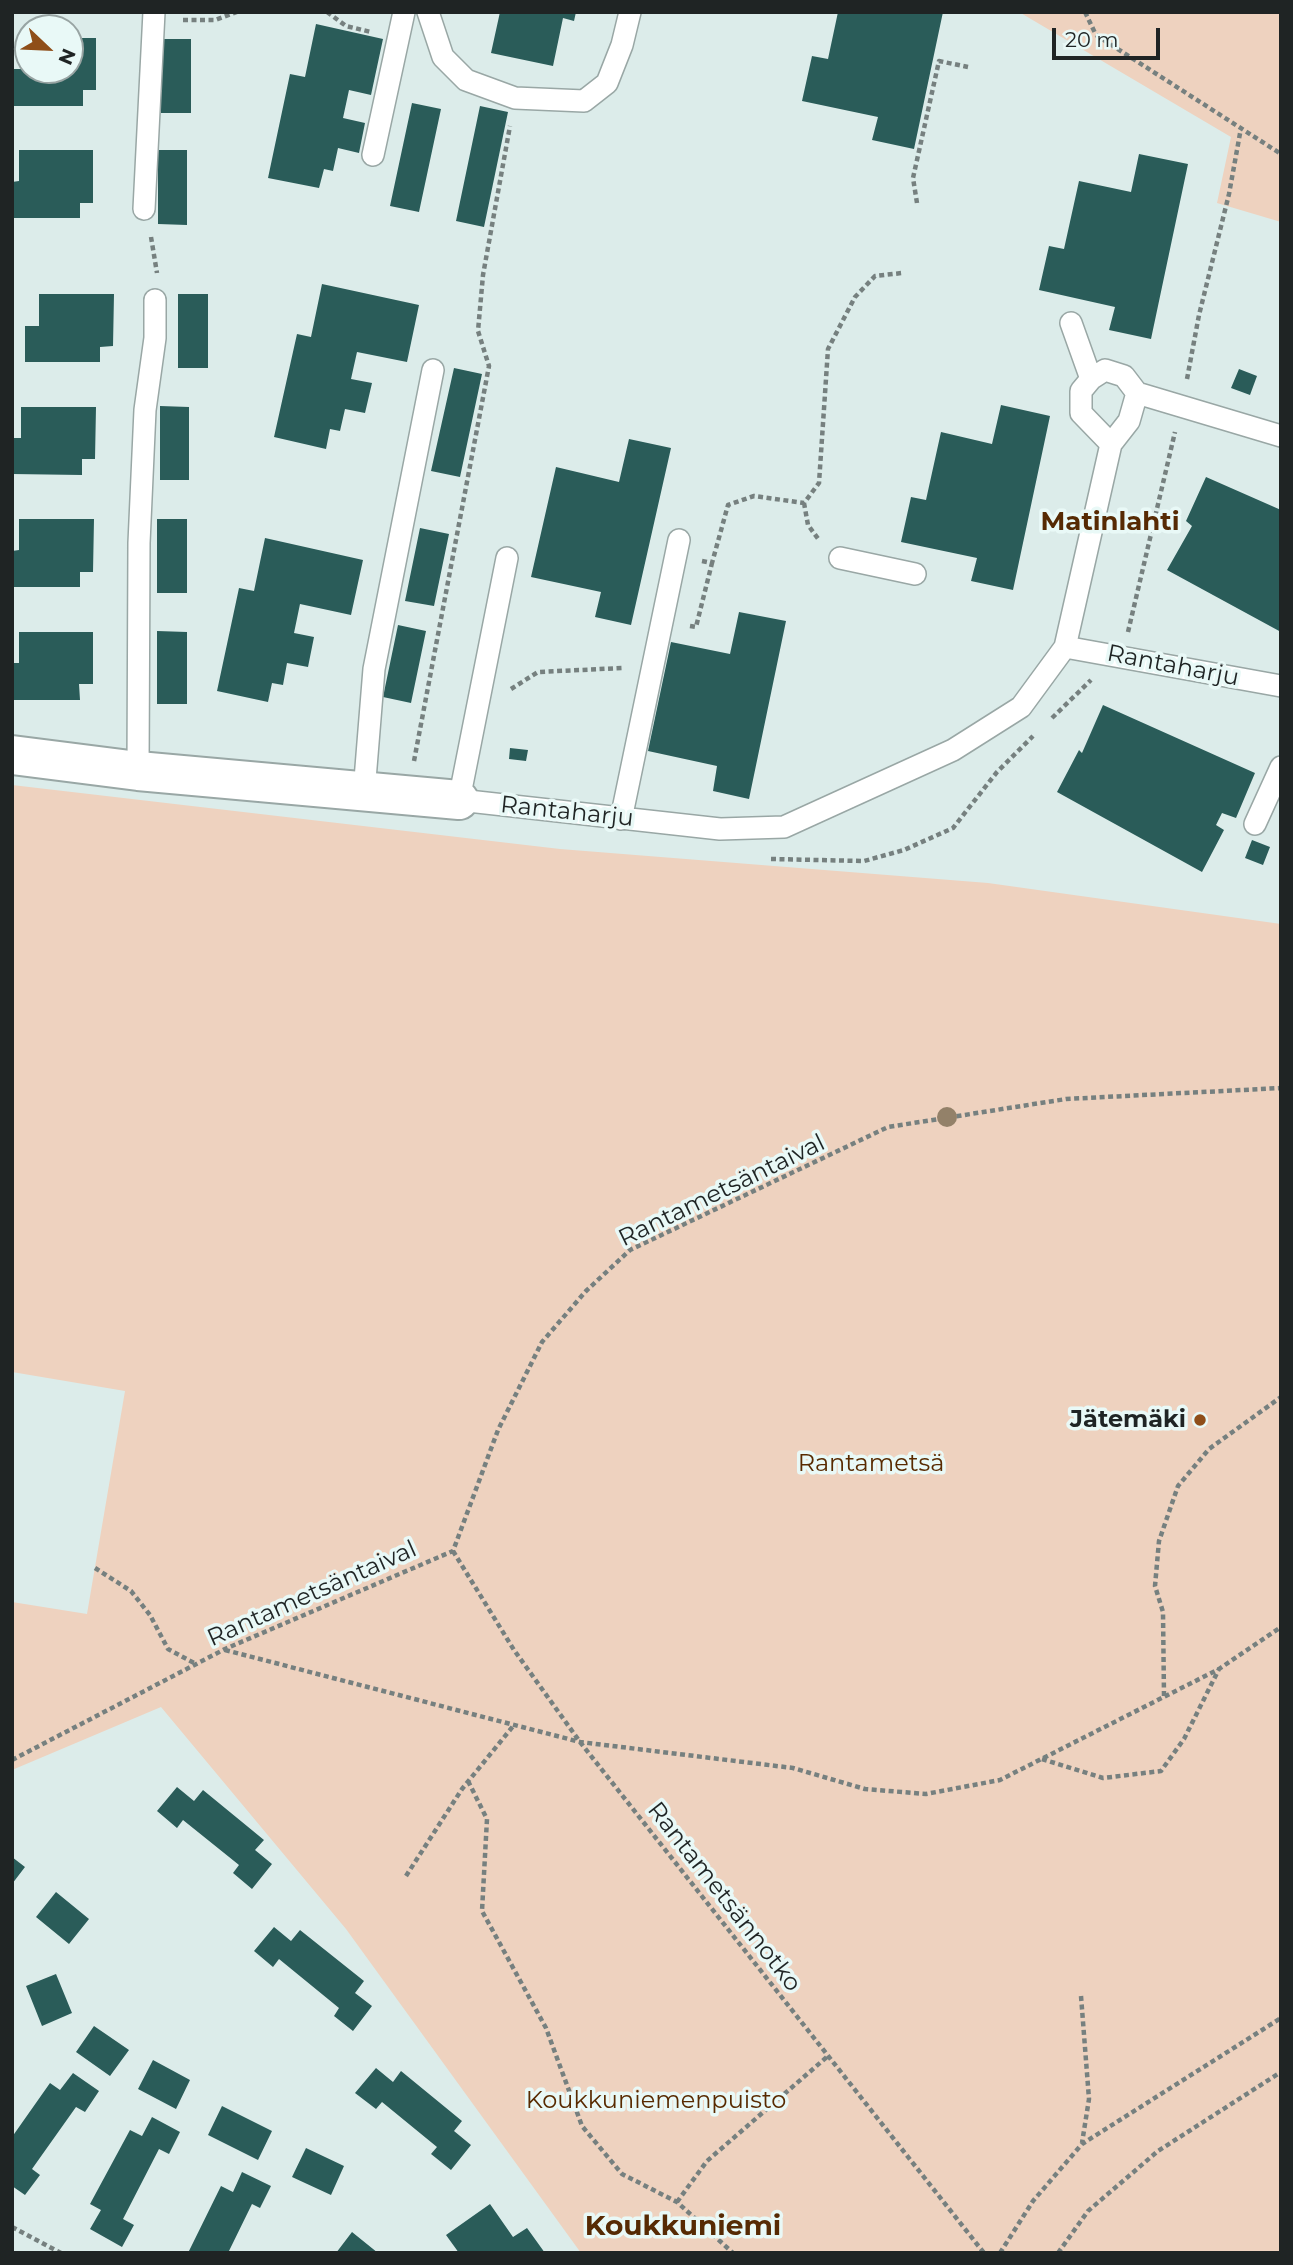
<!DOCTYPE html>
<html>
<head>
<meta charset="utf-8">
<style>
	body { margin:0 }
	#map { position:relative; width:1293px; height:2265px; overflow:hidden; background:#dcecea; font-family:Montserrat,sans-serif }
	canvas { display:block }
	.frame { position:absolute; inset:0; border:14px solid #1f2424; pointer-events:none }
	.north { position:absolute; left:14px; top:14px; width:70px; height:70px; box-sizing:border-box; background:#e9f9f7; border:2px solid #98a4a3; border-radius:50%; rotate:113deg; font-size:19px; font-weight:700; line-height:28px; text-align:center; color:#1f2424 }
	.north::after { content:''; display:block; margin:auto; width:24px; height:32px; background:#8f4e19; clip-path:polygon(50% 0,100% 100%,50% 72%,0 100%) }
	.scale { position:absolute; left:1052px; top:28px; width:108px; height:32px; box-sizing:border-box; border:4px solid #1f2424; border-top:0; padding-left:9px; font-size:21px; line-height:24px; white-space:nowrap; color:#1f2424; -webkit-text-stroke:5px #e9f9f7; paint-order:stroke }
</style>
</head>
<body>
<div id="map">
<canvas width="1293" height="2265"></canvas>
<div class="frame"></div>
<div class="north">N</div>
<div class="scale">20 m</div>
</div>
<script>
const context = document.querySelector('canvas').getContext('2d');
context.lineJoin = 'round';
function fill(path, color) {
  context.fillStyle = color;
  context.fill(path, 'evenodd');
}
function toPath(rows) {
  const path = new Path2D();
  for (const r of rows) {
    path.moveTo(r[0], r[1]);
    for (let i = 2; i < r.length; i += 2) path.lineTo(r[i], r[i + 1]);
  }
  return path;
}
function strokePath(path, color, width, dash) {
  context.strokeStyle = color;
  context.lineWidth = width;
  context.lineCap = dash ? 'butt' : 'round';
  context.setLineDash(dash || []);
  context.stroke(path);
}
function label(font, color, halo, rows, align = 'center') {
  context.font = font + ' Montserrat,sans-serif';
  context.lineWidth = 7;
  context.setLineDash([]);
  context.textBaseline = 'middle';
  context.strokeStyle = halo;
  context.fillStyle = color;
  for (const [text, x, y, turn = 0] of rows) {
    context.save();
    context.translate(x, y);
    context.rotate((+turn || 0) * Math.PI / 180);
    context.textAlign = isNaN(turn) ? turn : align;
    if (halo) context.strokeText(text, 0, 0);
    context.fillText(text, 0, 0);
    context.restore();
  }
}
fill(toPath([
	[1019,12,1281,12,1281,222,1217,203,1231,137],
	[12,785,560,849,988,883,1281,924,1281,2253,581,2253,346,1929,161,1707,12,1770,12,1602,87,1614,125,1391,12,1372]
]), '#eed2bf');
fill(toPath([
	[500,12,576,12,574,21,563,18,553,66,491,53],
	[838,12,943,12,914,149,872,140,878,117,802,101,812,56,828,59],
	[316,24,383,39,371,95,349,90,343,118,365,123,359,153,338,148,333,171,324,169,319,188,268,178,290,74,305,77],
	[22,38,28,38,28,70,70,70,70,38,96,38,96,90,83,90,83,106,12,106,12,69,22,69],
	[161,39,191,39,191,113,161,113],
	[412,103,441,109,419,212,390,206],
	[480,106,508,112,484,227,456,221],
	[19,150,93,150,93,203,80,203,80,218,12,218,12,182,19,181],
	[158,150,187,150,187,225,158,224],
	[1139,154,1188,164,1151,339,1109,330,1115,307,1039,290,1049,246,1064,249,1079,181,1131,192],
	[322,284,419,305,407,362,357,352,351,379,372,383,365,413,345,409,340,431,330,429,326,449,274,437,297,334,311,337],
	[39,294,114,294,113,346,100,347,100,362,25,362,25,326,39,326],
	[178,294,208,294,208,368,178,368],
	[454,368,482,374,460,477,431,471],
	[1239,369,1257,376,1250,395,1231,388],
	[1001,405,1050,416,1013,590,971,581,977,558,901,542,911,497,926,500,941,432,992,444],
	[160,406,189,407,189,480,160,480],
	[21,407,96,407,95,459,82,459,82,475,12,474,12,438,21,438],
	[629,439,671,448,631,625,595,617,601,592,531,577,556,467,619,482],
	[1206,477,1281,510,1281,632,1167,570,1192,526,1186,521],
	[19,519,94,519,93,572,80,572,80,587,12,587,12,551,19,550],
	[157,519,187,519,187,593,157,593],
	[420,528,449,534,434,606,405,601],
	[265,538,363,560,351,615,300,604,294,633,314,637,308,667,287,663,283,685,272,683,268,702,217,691,239,588,254,591],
	[739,612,786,621,749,799,713,791,717,766,648,751,671,642,730,654],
	[398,625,426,631,411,703,383,697],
	[157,631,187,632,187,704,157,704],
	[19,632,93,632,93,684,79,684,80,700,12,700,12,663,19,663],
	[1103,705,1255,773,1236,818,1222,813,1216,825,1224,830,1202,872,1057,792,1079,750,1082,753],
	[510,748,528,750,526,761,509,759],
	[1252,840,1270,847,1263,865,1245,858],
	[177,1787,194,1801,203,1790,264,1840,255,1850,272,1864,252,1889,233,1873,239,1865,183,1820,177,1828,157,1811],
	[12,1857,25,1867,12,1884],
	[56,1892,89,1919,69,1944,36,1917],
	[274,1927,291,1941,300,1930,364,1981,355,1993,372,2006,353,2031,334,2016,339,2008,279,1959,273,1967,254,1951],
	[56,1974,72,2013,42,2026,26,1986],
	[94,2026,129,2050,110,2076,76,2052],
	[153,2060,190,2080,176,2109,138,2089],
	[376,2068,393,2082,401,2071,462,2121,454,2131,471,2145,451,2170,431,2154,437,2147,382,2102,376,2109,355,2093],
	[73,2073,99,2091,85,2112,76,2107,32,2169,40,2175,25,2195,12,2186,12,2137,50,2083,60,2090],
	[222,2106,272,2131,258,2160,208,2135],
	[152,2117,180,2132,169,2154,159,2149,123,2219,134,2225,122,2247,90,2229,101,2210,90,2204,130,2130,142,2136],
	[306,2148,344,2166,331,2195,292,2177],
	[242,2172,271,2186,260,2208,252,2204,228,2253,188,2253,221,2186,233,2192],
	[490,2204,513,2237,527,2228,545,2253,459,2253,446,2235],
	[352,2232,378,2253,336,2253]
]), '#2a5c59');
const service = toPath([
	[428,12,443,57,466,80,515,98,584,101,607,83,622,45,630,12],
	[373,155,404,12],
	[144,209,154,12],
	[1071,323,1091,379],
	[1137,393,1281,436],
	[507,558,459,800,720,829,784,827,953,750,1021,707,1065,647,1111,444,1129,421,1137,393,1124,376,1105,370,1091,379,1081,391,1081,413,1111,444],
	[840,558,915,574],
	[1065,647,1281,686],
	[138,771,139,543,145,410,155,338,155,300],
	[364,792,374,669,433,370],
	[621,819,679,540],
	[1255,824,1281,767]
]);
const minor = toPath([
	[12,755,138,771,459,800]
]);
strokePath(service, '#99a7a5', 24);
strokePath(minor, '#99a7a5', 42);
strokePath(toPath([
	[327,12,346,26,371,32],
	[1085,12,1096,35,1281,154],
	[183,20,215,20,237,12],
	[917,203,913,178,939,61,968,67],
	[151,237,157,273],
	[1187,379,1199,315,1229,194,1241,128],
	[804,503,808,525,819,540],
	[702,561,712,563,728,505,754,496,804,503,819,483,828,349,855,297,875,276,902,273],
	[690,626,696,627,712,563],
	[1128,632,1175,432],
	[511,689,538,672,623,668],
	[1052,718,1091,680],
	[414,761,489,366,478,331,483,275,510,126],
	[771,859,864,861,904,850,953,828,997,772,1033,736],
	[453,1551,514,1650,580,1742,984,2253],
	[95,1568,131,1591,150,1615,168,1649,196,1664],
	[225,1650,580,1742,793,1768,865,1789,926,1794,1000,1780,1219,1669,1281,1627],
	[1164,1696,1163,1612,1155,1586,1159,1541,1178,1486,1209,1449,1281,1397],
	[1042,1759,1103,1778,1161,1771,1184,1739,1219,1669],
	[12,1760,225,1649,453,1551,498,1430,542,1342,586,1291,630,1250,888,1127,1066,1099,1281,1088],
	[468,1781,487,1819,482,1911,546,2028,582,2126,622,2174,677,2202,733,2253],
	[406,1876,462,1789,514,1725],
	[1081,1996,1089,2099,1082,2143],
	[677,2202,707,2161,828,2056],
	[12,2227,61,2253],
	[1000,2253,1033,2201,1082,2144,1281,2018],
	[1058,2253,1088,2211,1158,2151,1281,2072]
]), '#76807f', 4.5, [5, 3.5]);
strokePath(service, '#fff', 21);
strokePath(minor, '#fff', 38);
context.fillStyle = '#938169';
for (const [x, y] of [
	[947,1117]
]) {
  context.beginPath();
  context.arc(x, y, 10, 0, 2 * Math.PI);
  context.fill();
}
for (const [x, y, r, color] of [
	[1200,1420,7,"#8f4e19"]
]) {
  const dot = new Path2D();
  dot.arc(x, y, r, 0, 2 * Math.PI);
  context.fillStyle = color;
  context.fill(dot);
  strokePath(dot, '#e9f9f7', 2.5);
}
label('24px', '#1f2424', '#e9f9f7', [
	["Rantaharju",1173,666,11],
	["Rantaharju",567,812,6],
	["Rantametsäntaival",722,1191,-26],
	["Rantametsäntaival",312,1594,-24],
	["Rantametsännotko",724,1897,52]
]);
label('bold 24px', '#1f2424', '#e9f9f7', [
	["Jätemäki",1186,1420]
], 'right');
label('24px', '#582a00', '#e9f9f7', [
	["Rantametsä",871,1464],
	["Koukkuniemenpuisto",656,2101]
]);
label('bold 26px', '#562a04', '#e9f9f7', [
	["Matinlahti",1110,522]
]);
label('bold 28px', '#562a04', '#e9f9f7', [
	["Koukkuniemi",683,2227]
]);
</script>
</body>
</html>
